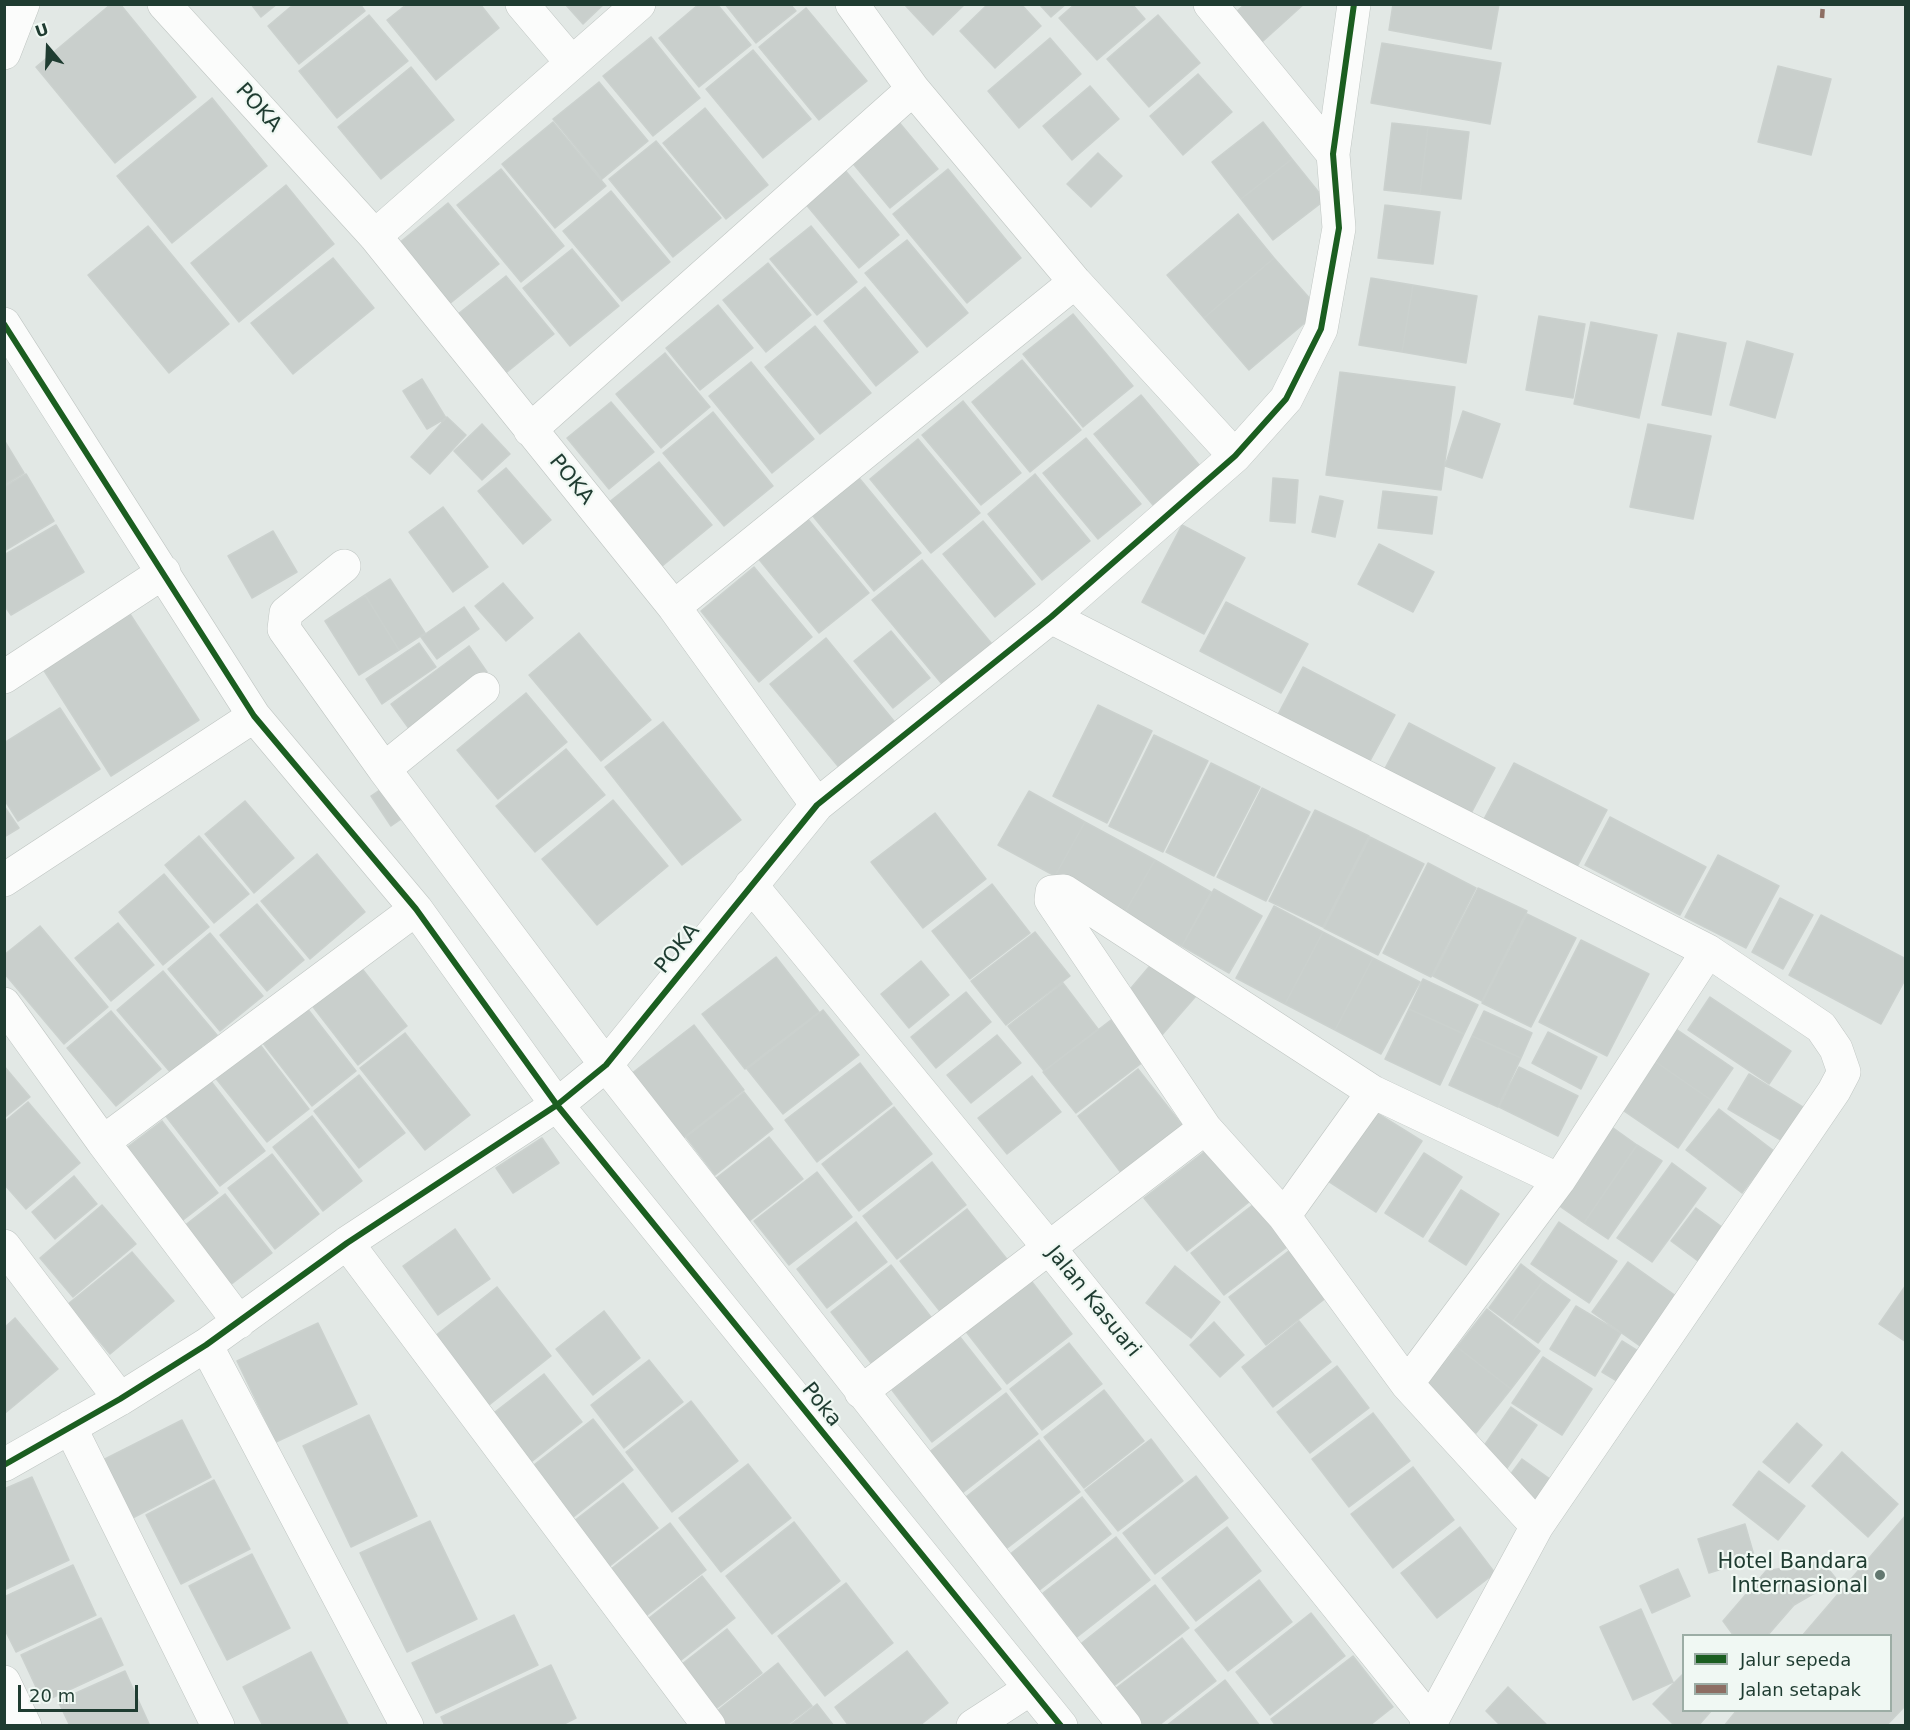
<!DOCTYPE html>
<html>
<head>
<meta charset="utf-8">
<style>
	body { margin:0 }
	#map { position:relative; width:1910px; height:1730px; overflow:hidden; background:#e2e8e5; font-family:"DejaVu Sans",sans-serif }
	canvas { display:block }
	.frame { position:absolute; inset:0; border:6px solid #1f3c31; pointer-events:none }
	.legend { position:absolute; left:1682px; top:1634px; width:210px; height:78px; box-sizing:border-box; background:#f0f8f3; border:2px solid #9cada5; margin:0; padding:8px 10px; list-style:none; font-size:18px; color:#1f3c31 }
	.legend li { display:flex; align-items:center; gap:12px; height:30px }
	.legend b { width:30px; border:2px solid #9cada5 }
	.north { position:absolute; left:18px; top:18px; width:60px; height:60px; -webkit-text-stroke:4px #f0f8f3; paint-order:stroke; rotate:341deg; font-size:16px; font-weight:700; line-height:24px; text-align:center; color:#1f3c31 }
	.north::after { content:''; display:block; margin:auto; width:21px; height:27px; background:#1f3c31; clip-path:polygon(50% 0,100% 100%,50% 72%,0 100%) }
	.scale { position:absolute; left:18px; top:1685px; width:120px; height:27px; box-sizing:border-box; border:3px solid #1f3c31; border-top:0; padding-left:8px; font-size:18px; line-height:21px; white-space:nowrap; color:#1f3c31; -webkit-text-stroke:4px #f0f8f3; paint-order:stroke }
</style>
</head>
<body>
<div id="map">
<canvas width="1910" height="1730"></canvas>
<div class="frame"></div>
<ul class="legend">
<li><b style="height:8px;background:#1b5e20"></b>Jalur sepeda</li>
<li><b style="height:8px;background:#8d6e63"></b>Jalan setapak</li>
</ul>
<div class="north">U</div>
<div class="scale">20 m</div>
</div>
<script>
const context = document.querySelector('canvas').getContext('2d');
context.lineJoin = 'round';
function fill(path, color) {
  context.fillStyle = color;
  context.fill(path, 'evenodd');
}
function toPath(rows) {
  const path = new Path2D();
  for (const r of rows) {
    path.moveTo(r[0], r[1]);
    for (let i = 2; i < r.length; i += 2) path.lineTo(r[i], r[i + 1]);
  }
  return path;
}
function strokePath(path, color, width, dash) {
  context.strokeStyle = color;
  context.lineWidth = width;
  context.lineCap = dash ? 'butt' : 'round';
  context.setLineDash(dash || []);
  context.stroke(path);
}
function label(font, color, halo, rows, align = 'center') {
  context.font = font + ' "DejaVu Sans",sans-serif';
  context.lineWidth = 4.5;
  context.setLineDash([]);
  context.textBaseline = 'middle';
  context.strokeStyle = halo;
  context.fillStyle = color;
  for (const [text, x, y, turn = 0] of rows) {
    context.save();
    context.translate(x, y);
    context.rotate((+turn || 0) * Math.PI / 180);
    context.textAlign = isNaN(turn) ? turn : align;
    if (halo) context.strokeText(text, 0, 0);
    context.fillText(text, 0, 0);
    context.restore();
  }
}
const building = toPath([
	[111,4,120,4,196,97,115,163,36,67,111,4],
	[251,4,277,4,261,17,251,4],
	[294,4,360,4,365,11,299,64,268,26,294,4],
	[407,4,480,4,499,28,436,80,387,20,407,4],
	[565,4,604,4,583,24,565,4],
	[699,4,717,4,751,45,699,87,659,38,699,4],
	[725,4,790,4,796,11,756,43,725,4],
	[904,4,965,4,933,35,904,4],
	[988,4,1021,4,1041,26,995,68,960,31,988,4],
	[1039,4,1066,4,1051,17,1039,4],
	[1075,4,1132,4,1145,19,1097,60,1059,18,1075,4],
	[1245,4,1304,4,1262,42,1235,13,1245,4],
	[1393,4,1499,4,1491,49,1389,30,1393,4],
	[806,8,867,81,819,120,759,47,806,8],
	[369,15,408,61,337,118,299,71,369,15],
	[1158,15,1200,63,1149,107,1107,59,1158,15],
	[651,37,700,98,653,136,603,76,651,37],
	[1050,38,1081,74,1019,128,988,91,1050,38],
	[1382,43,1501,63,1490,124,1371,103,1382,43],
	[753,50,811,119,763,158,706,89,753,50],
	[1778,66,1831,79,1811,155,1758,142,1778,66],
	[411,67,454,120,381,179,338,127,411,67],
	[1198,74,1232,112,1183,155,1150,116,1198,74],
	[599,82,648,141,602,179,553,119,599,82],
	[1090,86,1119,119,1072,160,1043,126,1090,86],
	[212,98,267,166,172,243,117,176,212,98],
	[705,108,768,185,726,219,663,143,705,108],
	[898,121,938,169,890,208,850,160,898,121],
	[553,122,606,186,555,228,502,164,553,122],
	[1263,122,1292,159,1241,199,1212,162,1263,122],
	[1392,123,1428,127,1420,194,1384,190,1392,123],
	[1428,127,1469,132,1461,199,1420,194,1428,127],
	[656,141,721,218,673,257,609,179,656,141],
	[1098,153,1122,176,1091,207,1067,184,1098,153],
	[1292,159,1325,200,1273,240,1241,199,1292,159],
	[501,169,564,246,521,282,457,205,501,169],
	[844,169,899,235,859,268,804,202,844,169],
	[948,169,1021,258,967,303,893,214,948,169],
	[286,185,334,244,239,322,191,263,286,185],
	[611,191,670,262,622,301,563,231,611,191],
	[448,203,499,264,443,309,393,248,448,203],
	[1385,205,1440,212,1433,264,1378,258,1385,205],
	[1238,214,1274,258,1204,318,1167,275,1238,214],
	[148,226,229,324,169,373,88,275,148,226],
	[811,226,857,282,817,315,770,259,811,226],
	[907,240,968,313,927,347,865,273,907,240],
	[572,249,619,306,570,346,523,288,572,249],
	[333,258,374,308,293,374,251,323,333,258],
	[1274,258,1320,310,1249,370,1204,318,1274,258],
	[768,263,811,315,766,352,723,300,768,263],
	[506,276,554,334,507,372,458,314,506,276],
	[1371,278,1413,285,1402,352,1359,345,1371,278],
	[1413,285,1477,296,1466,363,1402,352,1413,285],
	[865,287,918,352,876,386,824,321,865,287],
	[718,305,753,348,700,390,666,348,718,305],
	[1073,314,1133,386,1083,427,1023,354,1073,314],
	[1539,316,1585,324,1573,398,1526,390,1539,316],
	[1591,322,1657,335,1639,418,1574,404,1591,322],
	[815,326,871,393,820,434,765,367,815,326],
	[1678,333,1726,343,1711,415,1662,405,1678,333],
	[1747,341,1793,354,1775,418,1730,405,1747,341],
	[665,353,710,407,661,448,616,394,665,353],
	[1022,360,1081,430,1030,472,972,402,1022,360],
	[751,362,814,439,772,473,709,396,751,362],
	[1340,372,1455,387,1441,490,1326,475,1340,372],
	[422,379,446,418,427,429,403,391,422,379],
	[1141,395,1200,466,1153,505,1094,434,1141,395],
	[963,401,1021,473,981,505,922,435,963,401],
	[611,402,654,452,609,489,567,438,611,402],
	[1463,411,1500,424,1482,478,1445,466,1463,411],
	[713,412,773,486,724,526,663,453,713,412],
	[447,417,466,435,430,474,411,457,447,417],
	[482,424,510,454,482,480,454,451,482,424],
	[1648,424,1711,436,1693,519,1630,507,1648,424],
	[1086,438,1141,504,1098,539,1043,473,1086,438],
	[918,439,980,513,931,553,870,479,918,439],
	[4,440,24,473,4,485,4,440],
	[659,462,712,525,661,567,608,503,659,462],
	[506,468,551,520,523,544,478,491,506,468],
	[855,473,921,553,874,591,808,510,855,473],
	[26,474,54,521,4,551,4,487,26,474],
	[1035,474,1090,541,1042,580,988,514,1035,474],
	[1273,478,1298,480,1295,523,1270,521,1273,478],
	[1383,491,1437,497,1432,534,1378,528,1383,491],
	[1320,496,1343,501,1335,537,1312,532,1320,496],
	[443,507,488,567,453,592,409,532,443,507],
	[802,512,869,593,819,633,753,552,802,512],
	[983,521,1035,584,995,617,943,554,983,521],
	[56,525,84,572,11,615,4,605,4,555,56,525],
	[1182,525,1245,558,1204,634,1142,602,1182,525],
	[273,531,297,572,252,598,228,556,273,531],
	[1379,544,1434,572,1413,612,1358,584,1379,544],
	[922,560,992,644,942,684,872,600,922,560],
	[754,567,812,637,759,682,701,611,754,567],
	[390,579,425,633,399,650,365,595,390,579],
	[503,583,533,618,506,641,475,606,503,583],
	[365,595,399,650,359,675,325,621,365,595],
	[1226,602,1308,644,1281,693,1200,651,1226,602],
	[464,607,479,629,437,659,421,637,464,607],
	[130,614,199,720,111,776,43,669,130,614],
	[891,631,930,678,893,708,854,661,891,631],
	[579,633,651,720,601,761,529,675,579,633],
	[826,638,898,726,842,771,770,684,826,638],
	[419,643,436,667,382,704,366,679,419,643],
	[469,646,487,672,410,730,391,704,469,646],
	[1303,667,1395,715,1365,770,1274,722,1303,667],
	[526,693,567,742,498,799,457,750,526,693],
	[1098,705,1152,731,1107,823,1053,796,1098,705],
	[60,708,100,769,18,821,4,799,4,743,60,708],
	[663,722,741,820,682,865,605,767,663,722],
	[1409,723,1495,768,1467,821,1381,776,1409,723],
	[1154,735,1208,761,1163,852,1109,826,1154,735],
	[566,749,605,795,535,852,496,806,566,749],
	[1211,763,1260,787,1214,876,1166,852,1211,763],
	[1514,763,1607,810,1577,867,1484,819,1514,763],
	[387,785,407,815,391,826,371,796,387,785],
	[1262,788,1310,812,1266,901,1217,877,1262,788],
	[1029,791,1085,822,1055,876,998,845,1029,791],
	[613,800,668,866,597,925,542,859,613,800],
	[245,801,294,858,254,893,205,834,245,801],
	[4,806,19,828,4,837,4,806],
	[1315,810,1369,836,1323,927,1269,901,1315,810],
	[935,813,986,879,923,928,871,862,935,813],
	[1610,817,1706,867,1680,915,1585,865,1610,817],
	[1085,822,1155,860,1124,914,1055,876,1085,822],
	[199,836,249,894,214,923,165,865,199,836],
	[1370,837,1424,864,1378,955,1324,928,1370,837],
	[317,854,365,912,310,959,261,901,317,854],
	[1718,855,1779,886,1746,948,1685,917,1718,855],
	[1155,860,1211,892,1182,946,1124,914,1155,860],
	[1428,863,1476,888,1431,977,1383,953,1428,863],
	[164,874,209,927,163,965,119,912,164,874],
	[992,884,1030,933,970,979,932,931,992,884],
	[1478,888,1527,911,1482,1001,1433,976,1478,888],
	[1214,889,1262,916,1229,973,1182,946,1214,889],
	[1780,898,1813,915,1783,969,1752,952,1780,898],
	[257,904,304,960,267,991,220,935,257,904],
	[1274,906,1323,932,1285,1004,1236,978,1274,906],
	[1527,914,1576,938,1531,1027,1482,1003,1527,914],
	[1821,915,1906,959,1906,978,1881,1024,1789,975,1821,915],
	[118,923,154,965,111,1001,75,958,118,923],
	[40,926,108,1007,64,1044,4,973,4,955,40,926],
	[1035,932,1070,976,1006,1025,971,981,1035,932],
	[1323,932,1373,958,1335,1030,1285,1004,1323,932],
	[210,933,263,996,220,1031,168,969,210,933],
	[1581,940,1649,974,1607,1056,1539,1022,1581,940],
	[776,957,819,1012,745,1069,702,1014,776,957],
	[1373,958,1420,982,1381,1054,1335,1030,1373,958],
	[356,961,407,1026,358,1065,307,999,356,961],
	[921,961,949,995,909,1028,881,994,921,961],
	[1154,961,1196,996,1161,1036,1120,1001,1154,961],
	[163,971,217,1035,171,1073,117,1010,163,971],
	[1423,979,1478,1005,1464,1034,1409,1009,1423,979],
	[1063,983,1098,1029,1044,1071,1008,1026,1063,983],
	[966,992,991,1022,936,1068,911,1037,966,992],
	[1710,997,1791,1051,1769,1084,1688,1030,1710,997],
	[303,1003,356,1071,312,1106,259,1038,303,1003],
	[1409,1009,1464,1034,1440,1085,1385,1059,1409,1009],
	[823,1010,859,1055,783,1114,747,1069,823,1010],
	[111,1011,161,1069,116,1106,67,1048,111,1011],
	[1484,1011,1532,1033,1521,1058,1472,1036,1484,1011],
	[1111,1020,1143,1062,1076,1113,1043,1072,1111,1020],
	[694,1025,744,1090,682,1139,631,1074,694,1025],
	[1676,1029,1733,1068,1711,1100,1653,1060,1676,1029],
	[1548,1032,1597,1057,1581,1089,1532,1063,1548,1032],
	[405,1033,470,1115,425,1150,360,1068,405,1033],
	[997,1035,1021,1063,971,1103,947,1075,997,1035],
	[1472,1036,1521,1058,1498,1107,1449,1085,1472,1036],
	[258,1042,309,1109,267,1142,214,1076,258,1042],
	[1653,1060,1711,1100,1678,1148,1621,1109,1653,1060],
	[860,1063,892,1104,817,1162,785,1120,860,1063],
	[4,1066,30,1097,4,1118,4,1066],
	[1519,1067,1578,1096,1558,1136,1499,1107,1519,1067],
	[1138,1069,1183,1126,1122,1174,1078,1116,1138,1069],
	[1749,1074,1806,1109,1786,1143,1728,1109,1749,1074],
	[359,1075,405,1133,359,1168,314,1111,359,1075],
	[1032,1076,1061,1112,1007,1154,978,1118,1032,1076],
	[210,1080,265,1151,220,1186,165,1115,210,1080],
	[744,1092,773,1129,715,1175,686,1137,744,1092],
	[28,1102,80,1163,26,1209,4,1184,4,1122,28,1102],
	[894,1107,932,1154,859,1211,822,1164,894,1107],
	[1719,1109,1774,1151,1742,1193,1686,1150,1719,1109],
	[1372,1110,1422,1141,1376,1212,1328,1181,1372,1110],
	[312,1116,362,1181,323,1211,273,1147,312,1116],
	[162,1121,218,1193,174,1227,117,1155,162,1121],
	[1609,1125,1637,1145,1584,1223,1555,1203,1609,1125],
	[769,1137,803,1179,748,1222,715,1179,769,1137],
	[542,1138,559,1163,513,1193,496,1168,542,1138],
	[1637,1145,1662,1161,1608,1239,1584,1223,1637,1145],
	[1208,1149,1249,1202,1187,1251,1144,1198,1208,1149],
	[1424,1153,1462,1177,1423,1237,1385,1213,1424,1153],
	[272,1154,319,1214,275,1249,228,1188,272,1154],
	[932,1162,966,1205,897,1259,863,1216,932,1162],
	[1672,1163,1706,1188,1652,1262,1617,1238,1672,1163],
	[817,1172,852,1217,789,1265,754,1221,817,1172],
	[74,1176,97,1204,55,1239,32,1212,74,1176],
	[1461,1190,1499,1214,1466,1265,1429,1241,1461,1190],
	[225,1194,272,1253,225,1289,179,1230,225,1194],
	[1254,1204,1287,1247,1224,1295,1191,1253,1254,1204],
	[102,1205,136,1244,73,1297,40,1258,102,1205],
	[1696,1208,1722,1227,1698,1261,1671,1241,1696,1208],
	[967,1209,1010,1263,943,1315,900,1261,967,1209],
	[856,1222,887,1262,827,1308,797,1269,856,1222],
	[1559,1222,1617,1261,1589,1303,1531,1264,1559,1222],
	[455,1229,490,1279,438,1315,403,1266,455,1229],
	[1290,1250,1327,1297,1266,1345,1229,1297,1290,1250],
	[132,1252,174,1301,110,1354,68,1304,132,1252],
	[1628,1262,1676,1296,1640,1346,1592,1312,1628,1262],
	[1521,1264,1543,1281,1511,1324,1489,1308,1521,1264],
	[891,1265,934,1321,875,1368,831,1312,891,1265],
	[1175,1266,1220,1302,1191,1338,1146,1303,1175,1266],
	[1029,1278,1072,1334,1007,1384,964,1329,1029,1278],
	[1543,1281,1570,1300,1538,1343,1511,1324,1543,1281],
	[1906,1285,1906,1342,1879,1324,1906,1285],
	[497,1287,551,1356,484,1409,430,1340,497,1287],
	[1576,1306,1621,1333,1595,1376,1550,1349,1576,1306],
	[1487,1309,1540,1351,1511,1389,1457,1347,1487,1309],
	[604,1311,640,1358,593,1395,556,1349,604,1311],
	[15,1318,58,1369,4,1414,4,1328,15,1318],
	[1299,1321,1331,1362,1273,1407,1242,1367,1299,1321],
	[1214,1322,1244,1355,1220,1377,1190,1345,1214,1322],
	[318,1323,357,1404,276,1442,237,1361,318,1323],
	[960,1337,1001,1389,932,1442,892,1390,960,1337],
	[1622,1341,1646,1356,1627,1387,1602,1372,1622,1341],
	[1069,1343,1102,1384,1042,1430,1010,1389,1069,1343],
	[1457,1347,1511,1389,1476,1433,1421,1391,1457,1347],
	[1543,1357,1592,1389,1562,1435,1512,1403,1543,1357],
	[649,1360,683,1402,624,1448,591,1405,649,1360],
	[1337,1366,1369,1408,1310,1453,1277,1412,1337,1366],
	[544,1374,582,1422,521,1470,482,1422,544,1374],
	[1104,1390,1144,1441,1084,1488,1044,1437,1104,1390],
	[1006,1393,1038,1434,961,1494,928,1453,1006,1393],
	[691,1401,738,1461,672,1512,626,1452,691,1401],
	[1511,1407,1537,1425,1505,1471,1479,1453,1511,1407],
	[1373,1413,1410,1461,1349,1507,1312,1459,1373,1413],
	[369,1415,417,1516,351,1547,303,1446,369,1415],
	[593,1419,633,1470,562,1526,521,1475,593,1419],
	[182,1420,211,1477,125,1522,95,1464,182,1420],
	[1797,1423,1822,1445,1789,1483,1763,1462,1797,1423],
	[1151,1439,1183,1481,1118,1531,1085,1490,1151,1439],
	[1039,1440,1080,1492,1002,1552,962,1500,1039,1440],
	[1842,1452,1898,1504,1868,1537,1812,1486,1842,1452],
	[1522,1459,1557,1484,1541,1505,1507,1479,1522,1459],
	[748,1464,791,1518,721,1572,679,1518,748,1464],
	[1413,1467,1454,1520,1393,1568,1351,1514,1413,1467],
	[1759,1471,1805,1506,1778,1540,1733,1505,1759,1471],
	[1196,1476,1228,1518,1155,1574,1123,1533,1196,1476],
	[32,1477,69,1560,4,1590,4,1489,32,1477],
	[214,1480,250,1549,181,1584,146,1515,214,1480],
	[623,1483,658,1528,601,1573,565,1528,623,1483],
	[1082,1497,1111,1534,1037,1592,1009,1555,1082,1497],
	[1906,1515,1906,1705,1886,1726,1724,1726,1737,1710,1890,1710,1890,1636,1802,1636,1906,1515],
	[430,1521,477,1619,407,1652,360,1553,430,1521],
	[794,1522,840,1581,772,1634,726,1576,794,1522],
	[670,1523,706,1570,638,1622,602,1576,670,1523],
	[1745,1524,1755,1559,1709,1573,1698,1539,1745,1524],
	[1227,1527,1261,1571,1196,1621,1162,1578,1227,1527],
	[1460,1527,1495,1573,1437,1618,1401,1573,1460,1527],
	[1116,1537,1150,1580,1077,1637,1043,1593,1116,1537],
	[252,1554,290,1628,227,1660,189,1586,252,1554],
	[1822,1561,1837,1580,1794,1605,1766,1571,1822,1561],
	[73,1565,96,1615,16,1652,4,1628,4,1597,73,1565],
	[1678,1569,1690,1596,1652,1613,1640,1586,1678,1569],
	[1766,1571,1794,1605,1767,1636,1734,1636,1723,1621,1766,1571],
	[702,1576,735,1618,671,1668,639,1626,702,1576],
	[1259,1580,1292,1622,1228,1671,1195,1630,1259,1580],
	[846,1583,893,1643,825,1696,778,1636,846,1583],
	[1155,1585,1189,1628,1111,1688,1078,1646,1155,1585],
	[1641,1609,1673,1682,1633,1700,1600,1627,1641,1609],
	[1311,1613,1345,1656,1270,1715,1236,1672,1311,1613],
	[514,1615,538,1665,436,1713,412,1663,514,1615],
	[101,1618,123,1665,43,1702,21,1655,101,1618],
	[727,1629,762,1673,708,1715,673,1671,727,1629],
	[1182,1638,1216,1681,1158,1726,1144,1726,1115,1689,1182,1638],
	[907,1651,948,1703,919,1726,849,1726,835,1707,907,1651],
	[311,1652,349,1726,263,1726,243,1687,311,1652],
	[1353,1656,1393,1707,1369,1726,1276,1726,1271,1719,1353,1656],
	[778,1663,812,1706,786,1726,714,1726,708,1718,778,1663],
	[551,1665,576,1718,560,1726,445,1726,441,1717,551,1665],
	[125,1671,150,1726,70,1726,58,1701,125,1671],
	[1684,1673,1684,1710,1712,1710,1698,1726,1675,1726,1653,1704,1684,1673],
	[1225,1680,1260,1726,1166,1726,1225,1680],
	[1508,1687,1546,1724,1545,1726,1501,1726,1486,1711,1508,1687],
	[817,1704,834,1726,789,1726,817,1704]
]);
fill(building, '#c9cfcc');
strokePath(building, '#cbd1ce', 1.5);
const minor = toPath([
	[164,4,375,236,674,607,817,805],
	[522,4,572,63],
	[852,4,913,89,1075,282,1235,456],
	[1210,4,1333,154],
	[4,53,23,4],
	[375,236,639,4],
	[4,324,254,716,416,909,557,1105,1061,1726],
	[530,430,913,89],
	[344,566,286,613,284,629,384,769,606,1065,1125,1726],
	[674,607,1075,282],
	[1051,617,1708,951,1821,1027,1836,1049,1844,1072,1834,1091,1537,1526,1431,1722,1426,1726],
	[4,677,164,572],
	[384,769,483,689],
	[4,880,254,716],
	[751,885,1050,1249,1431,1722],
	[4,1004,103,1142,239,1322],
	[1373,1092,1064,891,1052,892,1051,900,1205,1128,1284,1216,1407,1384,1537,1526],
	[103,1142,416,909],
	[1284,1216,1373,1092,1559,1180],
	[347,1243,709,1726],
	[4,1246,120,1399],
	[206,1345,407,1726],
	[1407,1384,1559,1180,1708,951],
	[861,1392,1205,1128],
	[70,1427,218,1726],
	[4,1465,120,1399,206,1345,347,1243,557,1105,606,1065,817,805,1051,617,1235,456,1286,399,1321,329,1339,228,1333,154,1354,4],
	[4,1682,25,1726],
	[973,1726,1030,1689]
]);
strokePath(minor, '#bfc5c2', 34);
strokePath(minor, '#fbfcfb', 33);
strokePath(toPath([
	[1822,18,1823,4]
]), '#8d6e63', 4.5, [9, 4.5]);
strokePath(toPath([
	[4,324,254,716,416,909,557,1105,1061,1726],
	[4,1465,120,1399,206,1345,347,1243,557,1105,606,1065,817,805,1051,617,1235,456,1286,399,1321,329,1339,228,1333,154,1354,4]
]), '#1b5e20', 6);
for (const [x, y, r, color] of [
	[1880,1575,6,"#637870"]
]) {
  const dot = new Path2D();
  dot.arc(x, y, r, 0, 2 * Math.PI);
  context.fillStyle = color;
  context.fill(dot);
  strokePath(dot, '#f0f8f3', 2);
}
label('21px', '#1f3c31', '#f0f8f3', [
	["POKA",258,108,48],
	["POKA",571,480,51],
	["POKA",678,949,-51],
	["Jalan Kasuari",1093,1302,51],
	["Poka",821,1405,51]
]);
label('21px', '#1f3c31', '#f0f8f3', [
	["Hotel Bandara",1868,1563],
	["Internasional",1868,1587]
], 'right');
</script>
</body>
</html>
